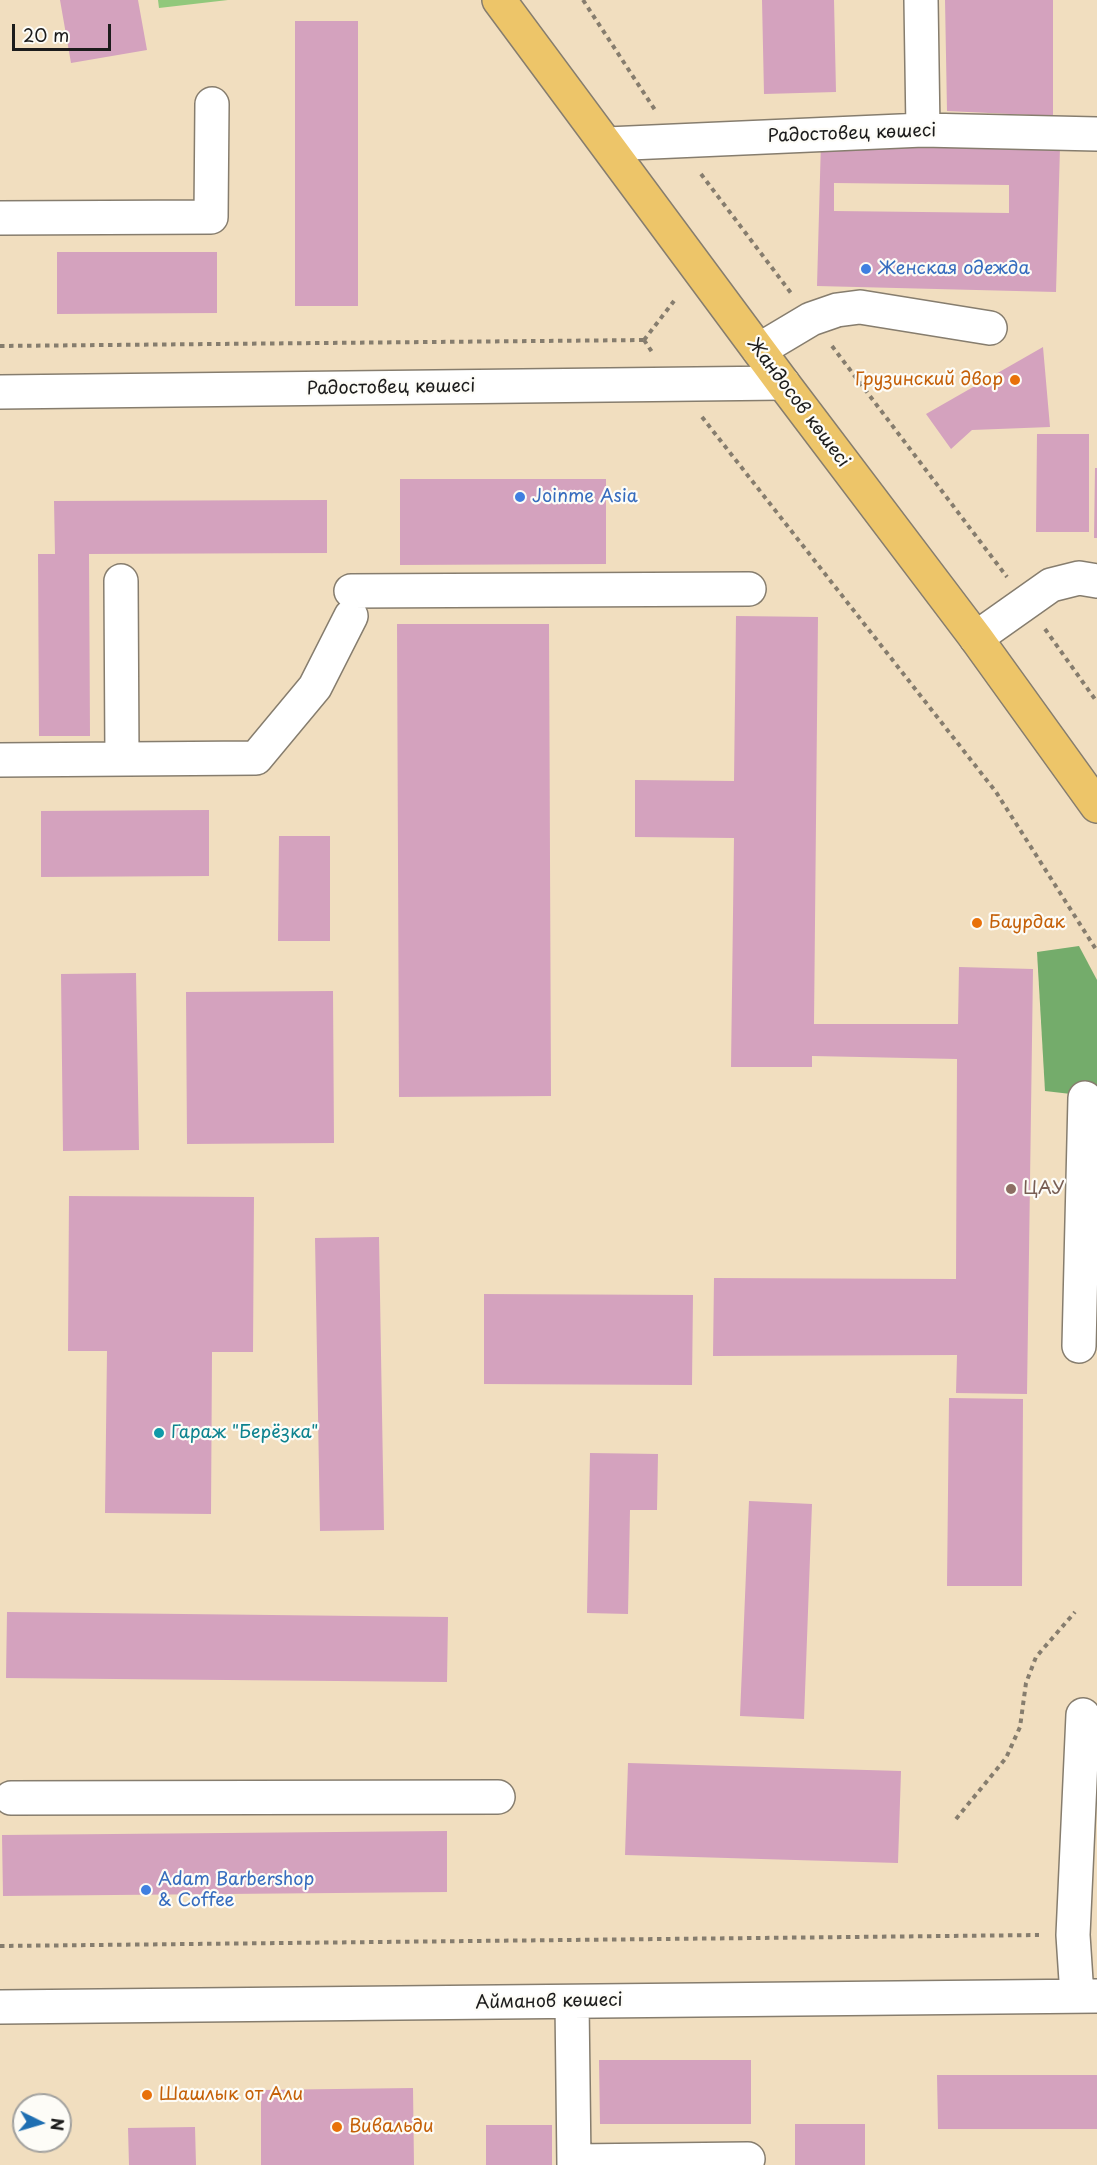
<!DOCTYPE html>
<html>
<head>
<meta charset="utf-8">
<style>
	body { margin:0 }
	#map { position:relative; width:1097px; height:2165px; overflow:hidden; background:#f1debf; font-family:"Playpen Sans",sans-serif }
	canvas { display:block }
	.north { position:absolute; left:12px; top:2093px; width:60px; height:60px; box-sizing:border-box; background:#fdfcf7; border:2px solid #a3a29f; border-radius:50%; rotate:95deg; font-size:16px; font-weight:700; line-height:24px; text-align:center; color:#1c1c1c }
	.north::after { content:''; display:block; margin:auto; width:21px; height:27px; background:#1f6fb2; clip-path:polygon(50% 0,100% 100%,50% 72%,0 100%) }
	.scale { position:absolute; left:12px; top:24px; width:99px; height:27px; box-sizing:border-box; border:3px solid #1c1c1c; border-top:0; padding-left:8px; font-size:18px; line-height:21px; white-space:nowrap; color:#1c1c1c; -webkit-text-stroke:4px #fdfcf7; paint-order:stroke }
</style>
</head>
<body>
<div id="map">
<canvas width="1097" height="2165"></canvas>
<div class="north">N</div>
<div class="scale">20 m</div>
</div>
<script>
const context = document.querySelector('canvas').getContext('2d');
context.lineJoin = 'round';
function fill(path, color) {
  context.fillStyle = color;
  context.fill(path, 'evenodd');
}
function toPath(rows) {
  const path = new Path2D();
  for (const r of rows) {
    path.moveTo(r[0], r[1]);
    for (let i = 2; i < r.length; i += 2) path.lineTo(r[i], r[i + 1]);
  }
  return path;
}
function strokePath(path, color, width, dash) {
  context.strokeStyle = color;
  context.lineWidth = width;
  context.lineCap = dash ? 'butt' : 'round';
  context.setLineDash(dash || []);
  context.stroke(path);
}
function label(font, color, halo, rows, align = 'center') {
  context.font = font + ' "Playpen Sans",sans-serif';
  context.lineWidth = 4.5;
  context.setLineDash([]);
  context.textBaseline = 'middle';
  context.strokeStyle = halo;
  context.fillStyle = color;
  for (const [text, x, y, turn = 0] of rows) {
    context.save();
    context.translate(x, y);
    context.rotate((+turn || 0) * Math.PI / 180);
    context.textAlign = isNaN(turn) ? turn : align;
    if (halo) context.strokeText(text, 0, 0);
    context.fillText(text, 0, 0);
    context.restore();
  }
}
fill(toPath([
	[158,0,228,0,159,8]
]), '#91c87b');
fill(toPath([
	[1079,946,1097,980,1097,1097,1045,1091,1037,952]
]), '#74ac6b');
fill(toPath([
	[60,0,138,0,147,50,71,63],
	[762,0,834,0,836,92,764,94],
	[945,0,1053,0,1053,116,947,111],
	[295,21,358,21,358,306,295,306],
	[821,141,1060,147,1056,292,817,286],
	[834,183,1009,185,1009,213,834,211],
	[57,252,217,252,217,313,57,314],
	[1043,347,1050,427,972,430,951,449,926,414],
	[1037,434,1089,434,1089,532,1036,532],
	[1095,468,1097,468,1097,538,1094,538],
	[400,479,606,479,606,564,400,565],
	[327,500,327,553,89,554,90,736,39,736,38,554,55,554,54,501],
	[736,616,818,617,814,1024,958,1024,959,967,1033,969,1027,1394,956,1393,957,1355,713,1356,714,1278,956,1279,957,1059,812,1056,812,1067,731,1067,734,838,635,837,635,780,734,781],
	[397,624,549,624,551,1096,399,1097],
	[209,810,209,876,41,877,41,811],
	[279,836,330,836,330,941,278,941],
	[136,973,139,1150,63,1151,61,974],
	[333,991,334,1143,187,1144,186,992],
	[69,1196,254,1197,253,1352,212,1352,211,1514,105,1513,107,1351,68,1351],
	[379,1237,384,1530,320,1531,315,1238],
	[484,1294,693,1295,692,1385,484,1384],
	[949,1398,1023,1399,1022,1586,947,1586],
	[590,1453,658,1454,657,1510,630,1510,628,1614,587,1613],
	[749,1501,812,1504,804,1719,740,1716],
	[7,1612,448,1617,447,1682,6,1678],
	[628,1763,901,1771,898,1863,625,1855],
	[447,1831,447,1892,3,1896,2,1835],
	[599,2060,751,2060,751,2124,600,2124],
	[937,2075,1097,2075,1097,2129,938,2129],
	[413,2088,414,2165,261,2165,261,2090],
	[795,2124,865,2124,865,2165,795,2165],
	[486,2125,552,2125,552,2165,486,2165],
	[195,2127,196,2165,129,2165,128,2128]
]), '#d4a2be');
const minor = toPath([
	[921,0,923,130],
	[607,144,923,130,1097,134],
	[0,218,211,217,212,104],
	[759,350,811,319,837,310,860,307,990,328],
	[0,392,783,383],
	[121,581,122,759],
	[351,591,749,589],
	[976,638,1051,585,1079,578,1097,581],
	[0,760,256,758,315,687,351,616],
	[1079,1346,1085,1098],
	[11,1798,498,1797],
	[1077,1996,1073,1935,1083,1715],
	[572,2002,574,2165],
	[0,2007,1097,1996],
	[574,2161,748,2159]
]);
const major = toPath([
	[499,0,783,383,976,638,1097,806]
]);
strokePath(minor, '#867d6e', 36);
strokePath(major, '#867d6e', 36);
strokePath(toPath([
	[583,0,655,110],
	[701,174,791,293],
	[644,340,652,352],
	[644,340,674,301],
	[0,346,644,340],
	[832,346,1007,577],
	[702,417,996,792,1097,951],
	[1045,629,1097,702],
	[956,1819,1006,1758,1020,1727,1026,1683,1036,1657,1075,1612],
	[0,1946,1039,1935]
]), '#867d6e', 4, [4.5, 4.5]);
strokePath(minor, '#fff', 33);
strokePath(major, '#edc569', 33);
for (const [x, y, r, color] of [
	[866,269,6,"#3f7fe0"],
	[1015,380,6,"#e8710a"],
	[520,497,6,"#3f7fe0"],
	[977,923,6,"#e8710a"],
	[1011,1189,6,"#8d6e63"],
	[159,1433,6,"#0f9aa8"],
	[146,1890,6,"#3f7fe0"],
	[147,2095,6,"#e8710a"],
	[337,2127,6,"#e8710a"]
]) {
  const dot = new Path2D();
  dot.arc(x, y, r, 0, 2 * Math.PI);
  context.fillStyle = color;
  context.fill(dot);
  strokePath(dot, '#fdfcf7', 2);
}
label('18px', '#1c1c1c', '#fdfcf7', [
	["Радостовец көшесі",852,134,-2],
	["Радостовец көшесі",391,388,-1],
	["Жандосов көшесі",798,403,53],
	["Айманов көшесі",549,2002,-1]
]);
label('18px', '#366cbe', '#fdfcf7', [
	["Женская одежда",878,269],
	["Joinme Asia",532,497],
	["Adam Barbershop",158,1880],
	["& Coffee",158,1901]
], 'left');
label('18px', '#c56008', '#fdfcf7', [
	["Грузинский двор",1003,380,"right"],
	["Баурдак",989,923],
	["Шашлык от Али",159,2095],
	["Вивальди",349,2127]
], 'left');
label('18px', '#785e54', '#fdfcf7', [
	["ЦАУ",1023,1189]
], 'left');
label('18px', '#0d838f', '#fdfcf7', [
	["Гараж \"Берёзка\"",171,1433]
], 'left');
</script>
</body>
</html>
